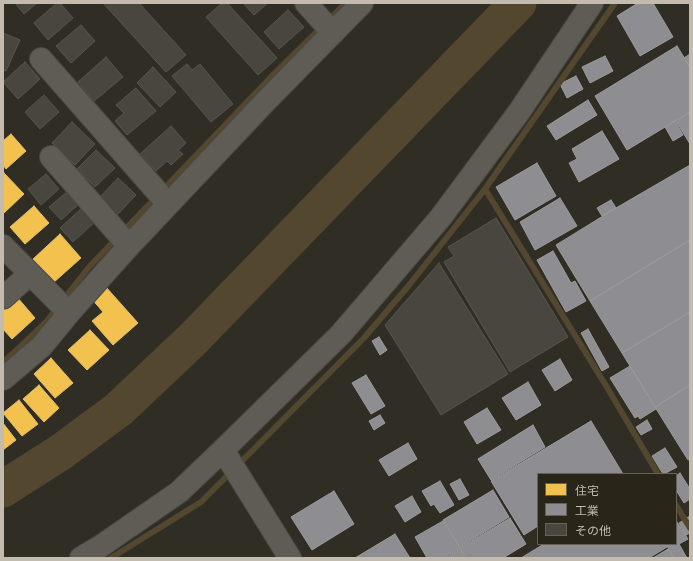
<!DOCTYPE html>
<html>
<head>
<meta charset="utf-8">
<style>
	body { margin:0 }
	#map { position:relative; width:693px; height:561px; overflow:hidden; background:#302d25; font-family:"Alegreya Sans","Noto Sans JP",sans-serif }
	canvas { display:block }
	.frame { position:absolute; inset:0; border:4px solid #c3bcae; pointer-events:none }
	.legend { position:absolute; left:537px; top:473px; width:140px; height:72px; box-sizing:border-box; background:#2a2519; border:1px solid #676155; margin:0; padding:5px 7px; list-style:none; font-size:12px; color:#c3bcae }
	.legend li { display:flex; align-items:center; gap:8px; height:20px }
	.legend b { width:20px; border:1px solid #676155 }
</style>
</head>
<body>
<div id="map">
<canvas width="693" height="561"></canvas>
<div class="frame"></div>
<ul class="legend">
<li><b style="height:11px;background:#f2c14e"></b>住宅</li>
<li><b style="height:11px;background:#8d8d92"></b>工業</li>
<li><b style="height:11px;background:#49463f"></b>その他</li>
</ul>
</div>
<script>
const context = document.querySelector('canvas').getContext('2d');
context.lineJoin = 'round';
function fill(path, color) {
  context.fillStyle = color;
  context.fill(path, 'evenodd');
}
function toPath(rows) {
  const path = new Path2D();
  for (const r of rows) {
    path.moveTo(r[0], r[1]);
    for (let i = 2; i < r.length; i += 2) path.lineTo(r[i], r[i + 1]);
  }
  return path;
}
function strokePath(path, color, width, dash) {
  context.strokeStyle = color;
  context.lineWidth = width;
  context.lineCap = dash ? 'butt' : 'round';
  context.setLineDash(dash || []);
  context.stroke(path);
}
const homes = toPath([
	[11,134,26,151,6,169,3,165,3,141,11,134],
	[4,173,24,194,3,214,3,174,4,173],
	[34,206,49,223,25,244,10,227,34,206],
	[60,234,81,258,53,283,32,260,60,234],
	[105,286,138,323,113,345,92,321,103,312,91,298,105,286],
	[17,297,35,318,12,339,3,329,3,309,17,297],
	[90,330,109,350,87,370,68,350,90,330],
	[51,358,73,383,55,398,34,374,51,358],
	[39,385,59,408,44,422,23,399,39,385],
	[19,400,38,424,22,436,3,413,19,400],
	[3,423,16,440,3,450,3,423]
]);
fill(homes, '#f2c14e');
strokePath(homes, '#e4c06b', 1);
const industry = toPath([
	[638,3,653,3,673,37,640,56,617,16,638,3],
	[677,46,690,67,690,112,627,150,595,96,677,46],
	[690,54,690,67,684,58,690,54],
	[605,56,613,71,590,83,582,67,605,56],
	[576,76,583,89,567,98,560,84,576,76],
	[588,100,597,115,556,140,547,126,588,100],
	[690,112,690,144,676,121,690,112],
	[675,121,683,135,673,141,665,127,675,121],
	[602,131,619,159,579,182,569,163,577,159,572,149,602,131],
	[537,163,556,196,515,220,496,187,537,163],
	[690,165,690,240,590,301,556,245,616,208,690,165],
	[560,198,577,226,535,250,520,222,560,198],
	[611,200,616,208,602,216,597,208,611,200],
	[690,240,690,312,622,353,590,301,690,240],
	[553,251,571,283,575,281,586,301,566,312,537,260,553,251],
	[690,312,690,385,655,407,622,353,690,312],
	[588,329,609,367,602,371,581,333,588,329],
	[379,337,387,350,380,355,372,341,379,337],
	[560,359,572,380,555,391,542,370,560,359],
	[630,366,656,409,640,419,638,416,635,418,610,378,630,366],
	[366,375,385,406,371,414,352,383,366,375],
	[528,382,541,405,516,420,502,398,528,382],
	[690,385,690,459,688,460,655,407,690,385],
	[487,408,501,430,477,444,464,422,487,408],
	[380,415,385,423,374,430,369,421,380,415],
	[647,420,652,429,641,435,636,427,647,420],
	[591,421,623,474,538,474,538,526,524,535,491,481,591,421],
	[533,425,545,447,491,480,478,459,533,425],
	[408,443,417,459,389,476,379,460,408,443],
	[665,448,677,467,664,474,663,474,652,456,665,448],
	[680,473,690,489,690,499,684,503,676,490,676,476,680,473],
	[460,479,469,495,459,500,450,484,460,479],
	[440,481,454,505,440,513,434,504,431,506,422,491,440,481],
	[493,490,509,517,460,547,443,520,493,490],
	[334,491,354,524,312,550,291,517,334,491],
	[412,496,421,512,405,522,395,506,412,496],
	[690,516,690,533,686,535,679,523,690,516],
	[510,518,526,544,503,558,466,558,460,548,510,518],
	[443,521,460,548,443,558,427,558,415,537,443,521],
	[677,522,688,539,679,544,687,558,674,558,666,544,676,544,676,523,677,522],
	[395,534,410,558,355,558,395,534],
	[544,544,665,544,667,547,649,558,521,558,544,544],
	[460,549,465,558,445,558,460,549],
	[668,549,674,558,653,558,668,549]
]);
fill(industry, '#8d8d92');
strokePath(industry, '#9d9b9a', 1);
strokePath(toPath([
	[485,189,608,389,658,474],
	[3,362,19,348,46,322,89,267,271,77,346,3],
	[238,465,364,338,410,284,485,189,615,3],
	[676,505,690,528],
	[111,558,201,502,231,472]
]), '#534730', 6);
strokePath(toPath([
	[3,489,61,452,119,409,193,339,518,3]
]), '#534730', 37);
const building = toPath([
	[15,3,37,3,24,14,15,3],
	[57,3,60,3,73,18,48,40,34,23,57,3],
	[103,3,139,3,186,55,166,72,103,3],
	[222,3,227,3,277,58,258,75,206,17,222,3],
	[243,3,268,3,254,15,243,3],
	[288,10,304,27,279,49,264,32,288,10],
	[81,25,95,41,71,63,56,46,81,25],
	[3,33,20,40,6,71,3,70,3,33],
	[106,57,123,77,94,101,78,82,106,57],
	[25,62,40,79,18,99,3,82,25,62],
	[187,64,192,70,200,64,233,104,211,122,172,76,187,64],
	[153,67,176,92,160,107,137,83,153,67],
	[136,88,156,111,127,135,115,121,124,113,116,105,136,88],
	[44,95,59,112,40,129,25,112,44,95],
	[72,122,95,144,75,165,52,143,72,122],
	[171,126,186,143,178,150,183,154,171,165,167,161,156,171,140,154,171,126],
	[96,150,115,168,95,187,77,169,96,150],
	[46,174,59,189,41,205,28,189,46,174],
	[118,178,136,195,117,215,99,198,118,178],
	[67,192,79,204,61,220,49,207,67,192],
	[84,206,97,220,73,242,60,228,84,206],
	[496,218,568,337,510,372,444,262,454,256,448,247,496,218],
	[439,263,508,374,441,415,385,325,439,263]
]);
fill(building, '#49463f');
strokePath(building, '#58554d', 1);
const minor = toPath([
	[306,3,333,33],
	[41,59,168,204],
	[51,157,129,246],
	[3,246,69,313],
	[3,298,30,274],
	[3,379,42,346,69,313,129,246,264,103,362,3],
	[223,450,290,558],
	[81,558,101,546,179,492,223,450,341,334,441,217,519,112,592,3]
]);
strokePath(minor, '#4b4942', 24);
strokePath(minor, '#5f5b55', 22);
</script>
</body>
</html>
